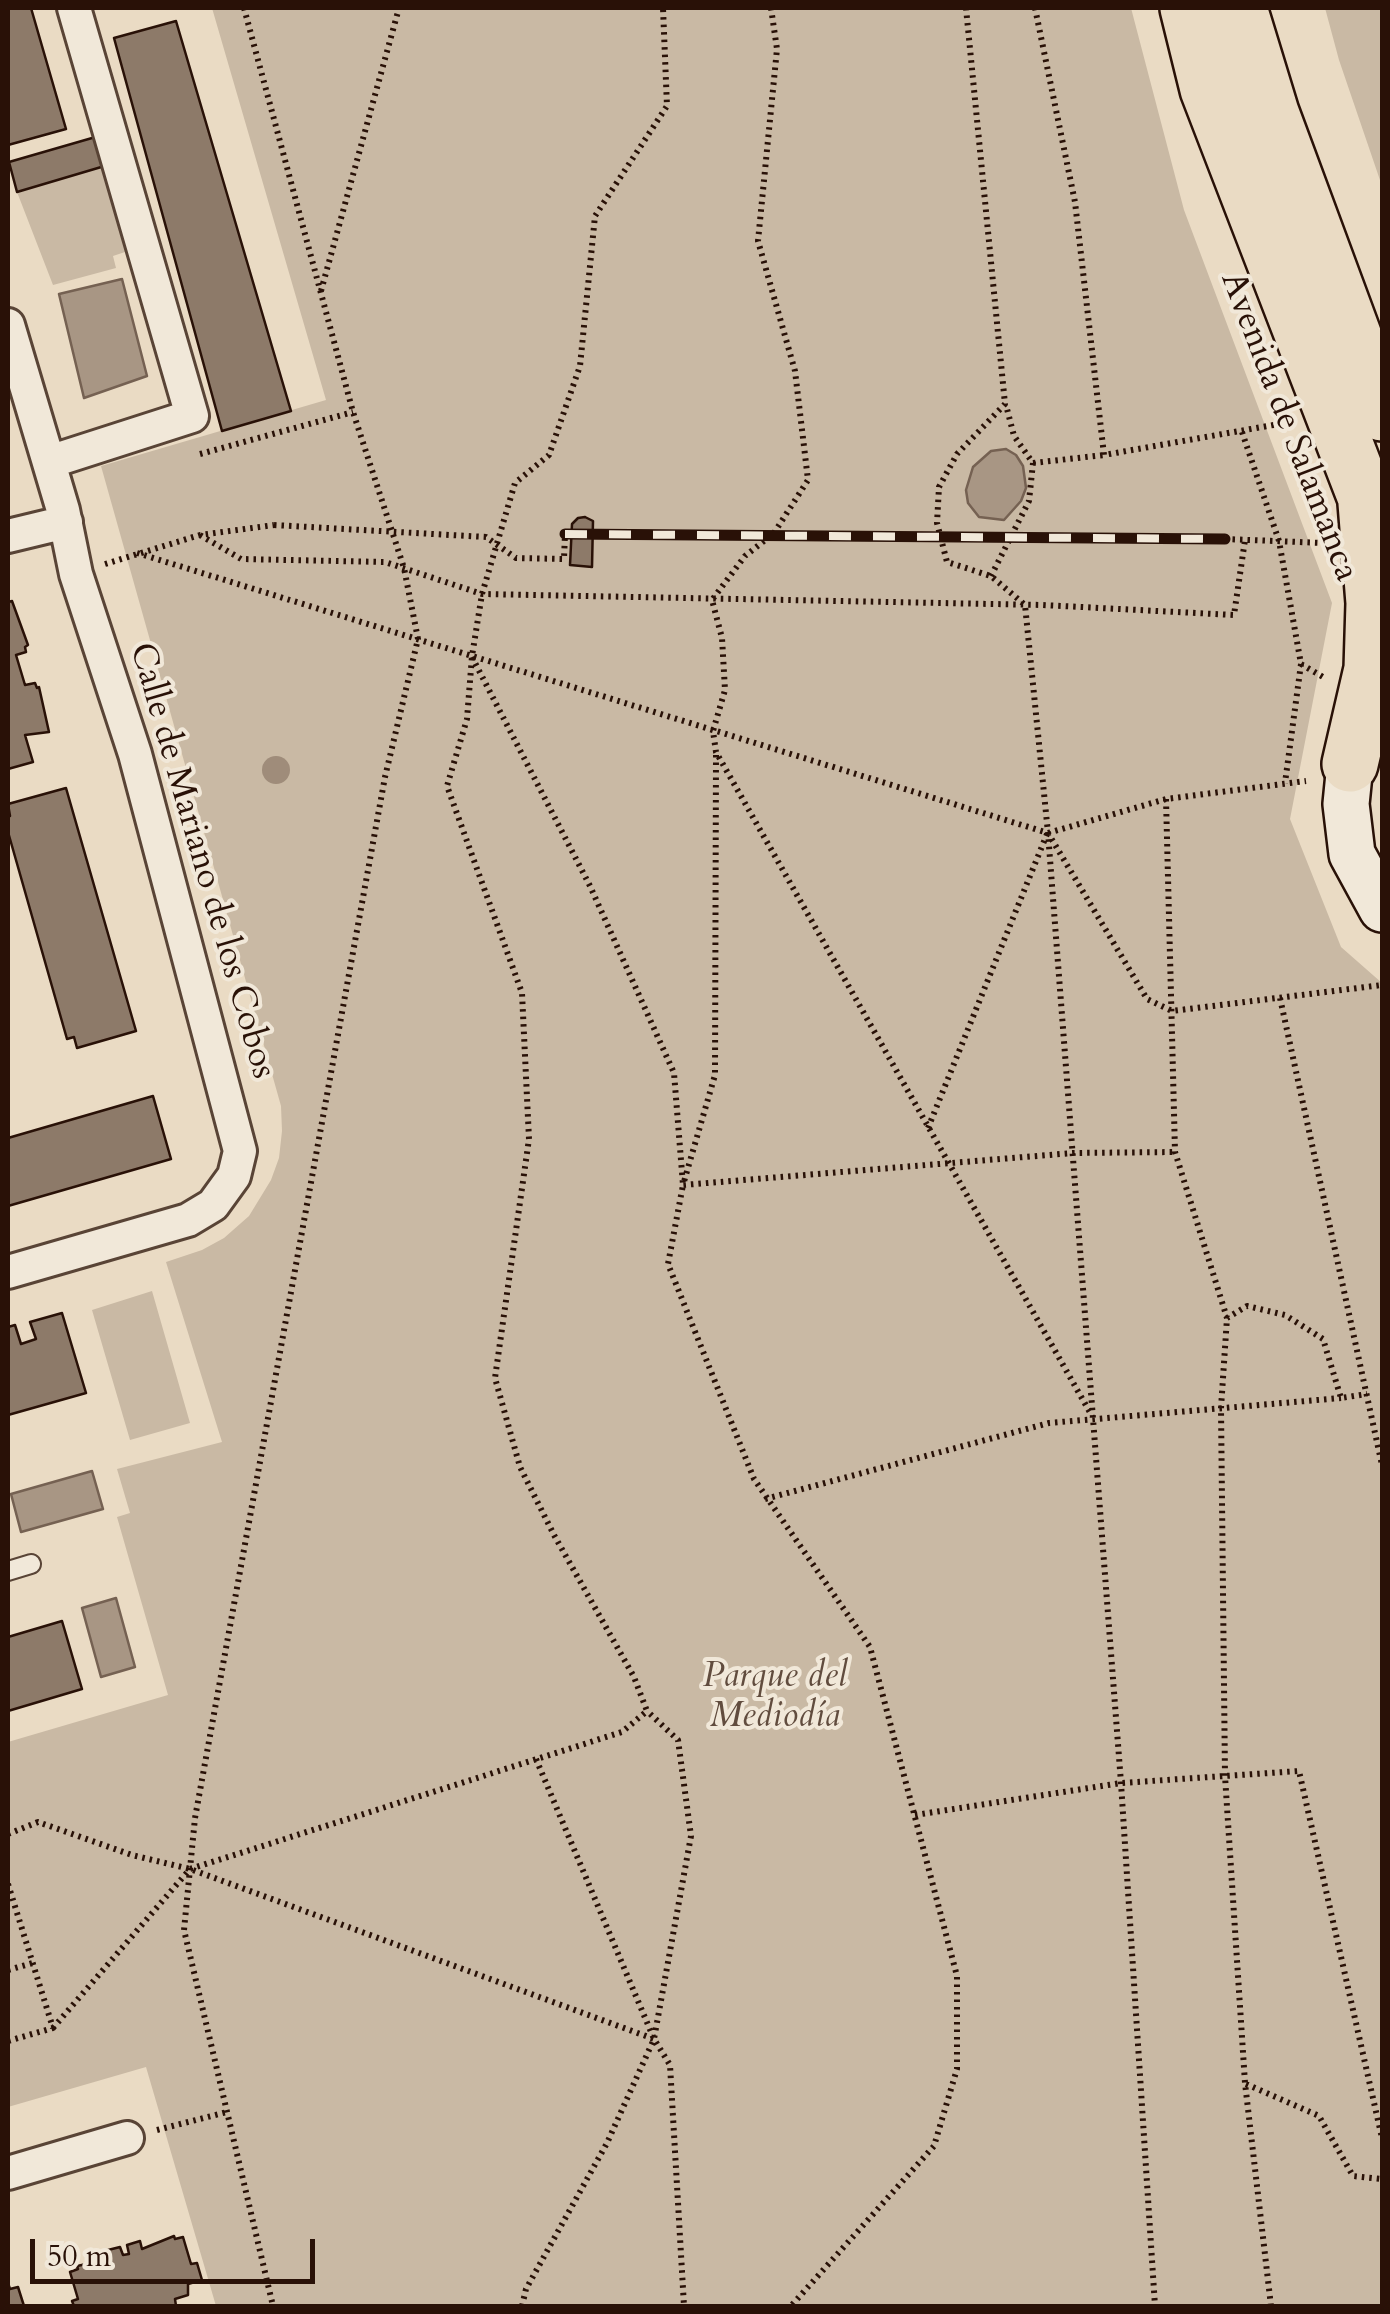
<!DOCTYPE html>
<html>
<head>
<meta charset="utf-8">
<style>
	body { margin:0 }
	#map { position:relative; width:1390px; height:2314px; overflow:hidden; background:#eadbc4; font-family:Cardo,serif }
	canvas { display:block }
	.frame { position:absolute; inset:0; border:10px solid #291107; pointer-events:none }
	.scale { position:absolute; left:30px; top:2239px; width:285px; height:45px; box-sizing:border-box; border:5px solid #291107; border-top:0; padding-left:12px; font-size:30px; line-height:35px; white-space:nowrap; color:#291107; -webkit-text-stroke:8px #f1e8d9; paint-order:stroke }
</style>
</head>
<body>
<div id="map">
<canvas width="1390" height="2314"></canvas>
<div class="frame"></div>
<div class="scale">50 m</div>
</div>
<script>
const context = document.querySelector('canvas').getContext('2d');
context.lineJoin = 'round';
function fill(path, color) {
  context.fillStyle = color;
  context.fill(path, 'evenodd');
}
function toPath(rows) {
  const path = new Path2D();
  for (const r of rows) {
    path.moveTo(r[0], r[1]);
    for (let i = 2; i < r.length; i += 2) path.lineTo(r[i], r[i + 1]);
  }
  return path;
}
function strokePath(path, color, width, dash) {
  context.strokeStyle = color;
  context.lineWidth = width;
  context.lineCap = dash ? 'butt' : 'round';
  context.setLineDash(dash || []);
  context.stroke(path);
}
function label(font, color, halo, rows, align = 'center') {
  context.font = font + ' Cardo,serif';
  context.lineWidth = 8;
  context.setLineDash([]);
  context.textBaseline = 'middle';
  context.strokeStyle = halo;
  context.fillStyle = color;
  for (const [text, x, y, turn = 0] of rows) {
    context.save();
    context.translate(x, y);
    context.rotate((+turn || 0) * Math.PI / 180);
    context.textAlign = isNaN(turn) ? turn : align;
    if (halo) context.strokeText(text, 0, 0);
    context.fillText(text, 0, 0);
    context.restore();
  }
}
fill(toPath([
	[212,8,1131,8,1184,210,1332,603,1290,819,1341,947,1382,983,1382,2306,216,2306,146,2067,8,2107,8,1742,168,1695,117,1517,130,1513,117,1469,222,1442,166,1262,202,1250,224,1238,249,1216,271,1180,279,1158,282,1131,281,1106,101,466,326,400],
	[1325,8,1382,8,1382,186,1339,60],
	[108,165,131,250,113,256,116,268,53,285,17,192],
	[152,1291,190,1423,130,1440,92,1310]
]), '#c9b9a4');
const water = toPath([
	[122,279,147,376,84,398,59,294,122,279],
	[1006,449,1016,455,1023,466,1026,488,1021,501,1004,520,979,517,968,503,966,490,973,467,991,451,1006,449],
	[92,1471,103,1509,21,1532,11,1494,92,1471],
	[116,1598,135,1667,101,1677,82,1608,116,1598]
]);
fill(water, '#a89684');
strokePath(water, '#756152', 2.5);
const building = toPath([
	[8,8,31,8,66,129,8,145,8,8],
	[176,21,291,411,222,431,114,38,176,21],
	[99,136,108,165,17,192,9,162,99,136],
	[585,517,593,521,592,567,570,565,572,524,578,518,585,517],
	[12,601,28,645,25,647,26,652,16,655,25,685,35,683,37,688,39,687,49,732,25,735,33,762,8,769,8,602,12,601],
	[66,788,136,1031,77,1048,74,1037,67,1039,8,832,8,816,10,816,8,804,66,788],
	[153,1096,171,1159,8,1206,8,1138,153,1096],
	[62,1313,86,1393,8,1415,8,1327,15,1325,21,1344,36,1339,30,1322,62,1313],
	[62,1621,82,1689,8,1711,8,1637,62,1621],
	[174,2236,175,2239,183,2237,191,2264,197,2263,202,2280,188,2284,188,2295,175,2299,176,2306,74,2306,72,2301,78,2299,70,2272,78,2269,77,2266,110,2259,108,2250,120,2247,123,2255,129,2254,127,2245,140,2241,142,2249,174,2236],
	[9,2286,10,2289,18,2287,24,2306,8,2306,9,2286]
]);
fill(building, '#8d7a69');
strokePath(building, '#291107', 2.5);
const lane = toPath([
	[8,1571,31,1564]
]);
const street = toPath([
	[8,325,63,510,76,574,135,754,240,1151,234,1176,213,1205,188,1220,8,1272],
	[49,462,192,416,74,8],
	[8,536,66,522],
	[8,2173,127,2138]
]);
const secondary = toPath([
	[1366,733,1350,764,1346,804,1352,854,1382,909]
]);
const highway = toPath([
	[1188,8,1208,89,1382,540],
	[1239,8,1271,113,1382,413],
	[1350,764,1372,669,1374,603,1366,503]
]);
strokePath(lane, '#594436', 22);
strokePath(street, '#594436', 38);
strokePath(secondary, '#291107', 50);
strokePath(highway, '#291107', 60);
strokePath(toPath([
	[244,8,353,412,404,568,418,639,385,777,195,1818,184,1930,273,2306],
	[771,8,777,49,758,241,795,371,808,480,774,533,745,556,712,600,722,638,725,690,713,731,716,752,1092,1416],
	[966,8,1005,404,957,454,939,487,937,523,947,562,991,576,1025,605,1048,833,1121,1783,1155,2306],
	[1035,8,1075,202,1104,455,1279,424],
	[321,291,399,8],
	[1242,432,1279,541,1301,664,1285,783],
	[200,454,353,412],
	[1033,463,1104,455],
	[200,535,241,559,385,562,482,594,1043,605,1234,615,1245,540],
	[1225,539,1324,543],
	[137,553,1048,833,1147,999,1172,1011,1382,985],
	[105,564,200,535,274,525],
	[991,576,1029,501,1033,463,1014,436,1006,405],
	[472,657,590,886,674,1073,683,1185,668,1264,754,1479,870,1647,957,1976,957,2069,934,2146,791,2306],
	[1301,664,1323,677],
	[716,755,715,1075,683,1185,1073,1153,1175,1152],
	[1166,799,1175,1152,1227,1318],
	[1048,833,1166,799,1306,781],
	[1280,998,1382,1465],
	[928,1128,1047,834],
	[765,1499,1049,1423,1341,1398],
	[536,1759,654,2039,670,2065,684,2306],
	[915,1815,1121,1783,1299,1771,1382,2138],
	[8,1834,38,1822,132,1855,190,1869,654,2039],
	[8,1884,53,2028,8,2041],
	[8,1970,33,1963],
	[53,2028,190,1869,622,1732,647,1711,634,1677,554,1535,520,1467,495,1378,529,1139,522,993,447,786,467,719,472,656,482,594,515,483,549,455,580,366,595,216,667,106,663,8],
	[1246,2084,1319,2116,1353,2176,1382,2179],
	[157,2130,227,2112],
	[522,2306,526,2289,607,2143,654,2039,691,1836,678,1740,647,1711],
	[1271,2306,1245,2083,1225,1776,1221,1408,1227,1318,1247,1306,1285,1315,1323,1339,1341,1398,1367,1394]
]), '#291107', 6, [2.5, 5]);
strokePath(lane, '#f1e8d9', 18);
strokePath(street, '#f1e8d9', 32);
strokePath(secondary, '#f1e8d9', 45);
strokePath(highway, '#eadbc4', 55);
const rail = toPath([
	[565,534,1225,539]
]);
strokePath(rail, '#291107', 11);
strokePath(rail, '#f1e8d9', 8, [22]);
strokePath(toPath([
	[274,525,486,537,516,558,564,559,565,534]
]), '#291107', 6, [2.5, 5]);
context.fillStyle = '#9f8c7a';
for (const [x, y] of [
	[276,770]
]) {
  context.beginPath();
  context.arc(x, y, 14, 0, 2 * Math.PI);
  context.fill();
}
label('35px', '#291107', '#f1e8d9', [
	["Avenida de Salamanca",1288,427,69],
	["Calle de Mariano de los Cobos",201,861,74]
]);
label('italic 35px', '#614c3e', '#f1e8d9', [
	["Parque del",775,1678],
	["Mediodía",775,1718]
]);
</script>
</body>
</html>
